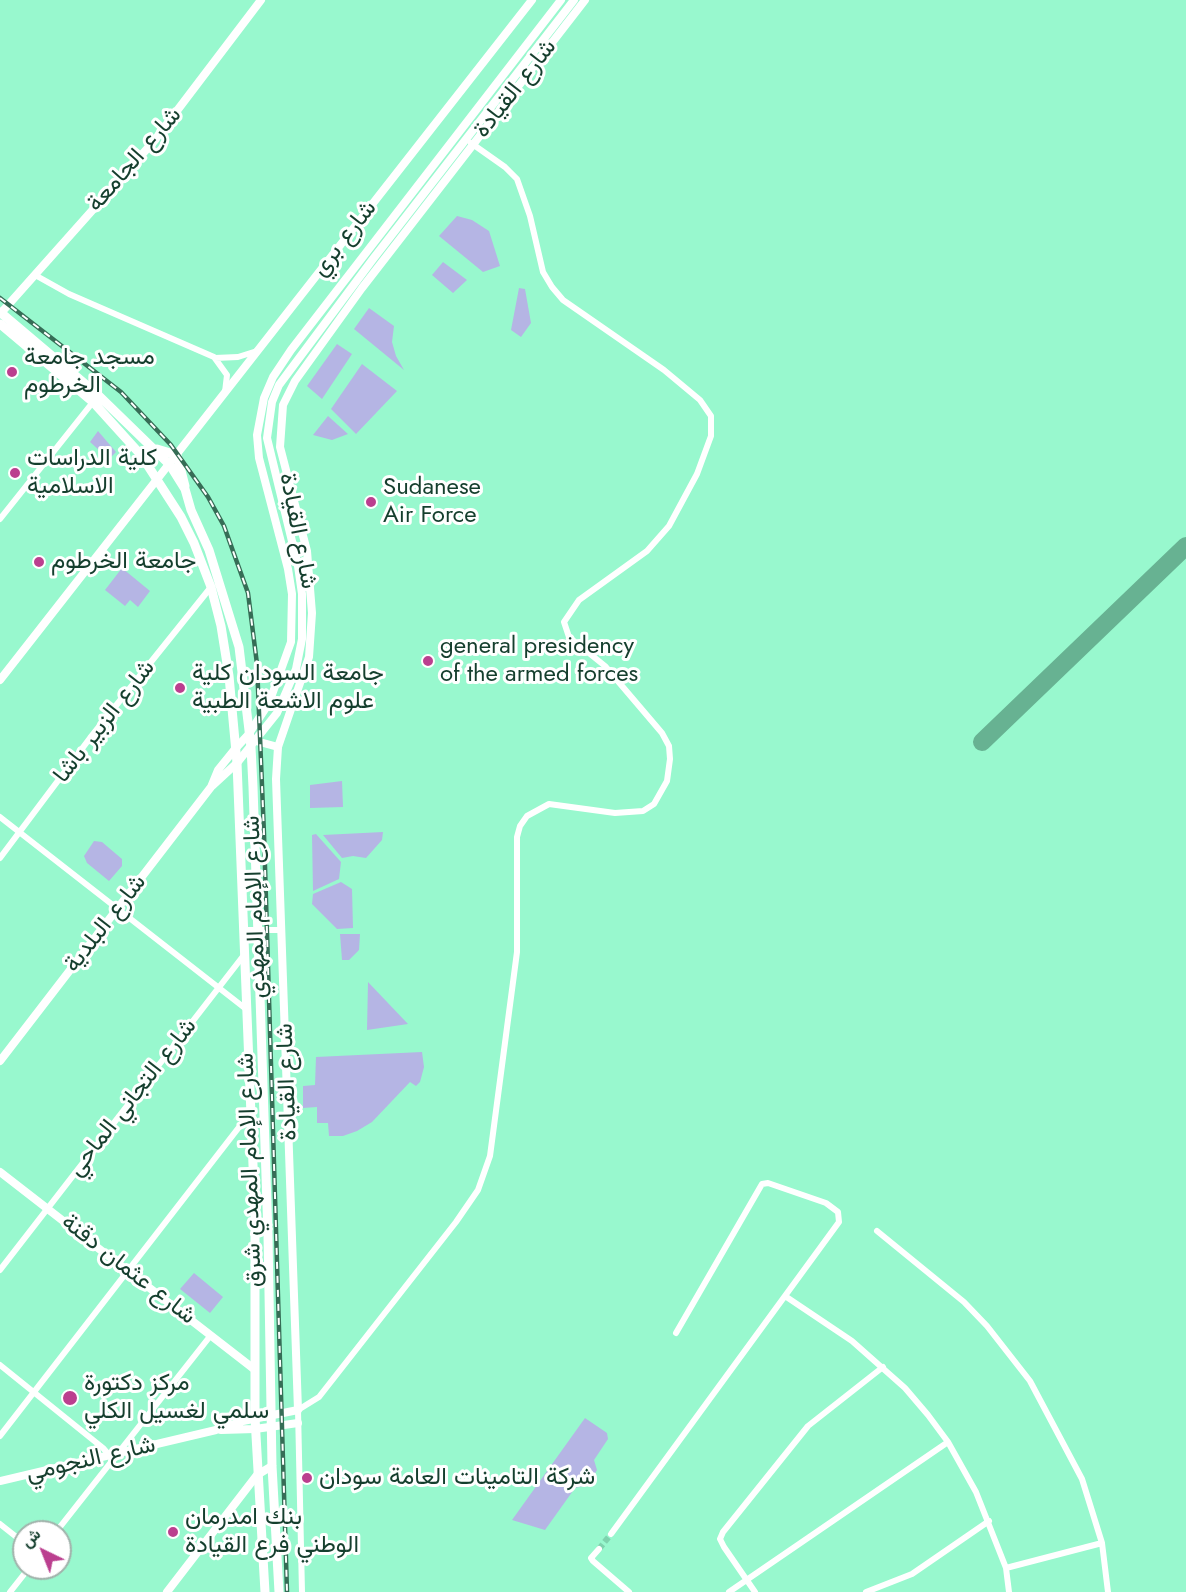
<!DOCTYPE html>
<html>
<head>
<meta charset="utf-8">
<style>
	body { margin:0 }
	#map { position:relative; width:1186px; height:1592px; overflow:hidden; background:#98f8ce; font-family:Jost,Vazirmatn,sans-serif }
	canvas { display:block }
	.north { position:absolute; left:12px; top:1520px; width:60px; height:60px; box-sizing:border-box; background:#fff; border:2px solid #a1b2ab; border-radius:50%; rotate:317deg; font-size:16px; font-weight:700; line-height:24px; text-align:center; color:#153f2e }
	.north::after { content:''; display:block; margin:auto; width:21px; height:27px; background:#bb3f8f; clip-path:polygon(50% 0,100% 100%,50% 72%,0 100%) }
</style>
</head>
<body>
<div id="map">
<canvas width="1186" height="1592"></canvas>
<div class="north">ش</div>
</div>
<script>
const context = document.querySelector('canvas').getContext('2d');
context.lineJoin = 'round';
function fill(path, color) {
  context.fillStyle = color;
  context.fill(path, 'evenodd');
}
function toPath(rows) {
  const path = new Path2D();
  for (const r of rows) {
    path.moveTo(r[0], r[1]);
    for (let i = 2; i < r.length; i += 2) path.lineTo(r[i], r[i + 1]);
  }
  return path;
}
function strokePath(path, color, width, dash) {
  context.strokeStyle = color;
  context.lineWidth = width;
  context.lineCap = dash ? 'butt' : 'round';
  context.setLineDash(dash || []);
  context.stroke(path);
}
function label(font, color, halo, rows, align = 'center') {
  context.font = font + ' Jost,Vazirmatn,sans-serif';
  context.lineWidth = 6;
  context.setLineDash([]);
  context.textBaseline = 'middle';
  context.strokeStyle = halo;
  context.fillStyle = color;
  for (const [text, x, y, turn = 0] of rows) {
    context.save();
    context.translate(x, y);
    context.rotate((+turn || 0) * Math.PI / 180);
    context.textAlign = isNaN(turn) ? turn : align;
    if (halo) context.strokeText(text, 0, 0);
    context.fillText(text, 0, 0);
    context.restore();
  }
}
fill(toPath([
	[457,216,472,220,489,231,500,266,483,272,439,236],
	[443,262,467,280,453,293,432,275],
	[519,288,525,289,531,323,521,337,511,330],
	[369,308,394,326,392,342,396,356,404,370,354,329],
	[337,344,352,354,322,399,307,386],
	[362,364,397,391,356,434,331,409],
	[328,416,348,434,332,440,313,435],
	[98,431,116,452,109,459,90,442],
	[122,568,150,591,138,607,130,600,125,606,105,590],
	[342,781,343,807,310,808,310,785],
	[383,832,382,840,366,858,353,856,342,858,323,835],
	[316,834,341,862,339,879,313,891,312,835],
	[94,841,102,842,122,859,122,866,109,881,87,863,84,856],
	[341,882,352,889,353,928,337,929,312,904,313,894],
	[340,934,360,934,359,950,349,960,342,960],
	[368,982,408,1024,367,1030],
	[422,1052,424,1067,420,1082,416,1086,410,1082,372,1122,357,1131,343,1136,329,1136,328,1123,317,1123,317,1107,303,1108,303,1086,315,1085,316,1057],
	[194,1273,223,1297,210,1313,180,1289],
	[585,1418,607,1433,608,1439,594,1460,597,1470,588,1485,575,1488,545,1530,512,1520]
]), '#b5b5e4');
strokePath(toPath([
	[982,742,1186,546]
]), '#67b292', 18);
strokePath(toPath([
	[599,1549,611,1534]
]), '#7ed3ae', 6, [6, 3]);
strokePath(toPath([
	[35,275,69,294,214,357,227,375,225,392],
	[215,358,238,357,257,351],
	[0,519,93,402],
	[0,817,246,1009],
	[0,858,90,738,211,587],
	[243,930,281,930],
	[877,1231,964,1302,987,1326,1030,1381,1082,1479,1102,1543,1108,1592],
	[0,1270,244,955],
	[785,1296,852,1341,905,1388,928,1415,948,1442,976,1492,1006,1568,1009,1592],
	[0,1365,103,1448,109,1455],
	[0,1436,250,1113],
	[0,1524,24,1543],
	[56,1532,211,1335],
	[611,1534,839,1222,838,1212,826,1203,768,1183,762,1184,676,1333],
	[599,1549,591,1558,593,1561,629,1592],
	[1006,1568,1102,1543],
	[10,1592,29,1568],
	[302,1592,298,1410,319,1397,456,1222,478,1190,490,1156,517,952,517,837,520,826,527,816,549,804,615,813,643,811,654,804,667,781,670,759,669,746,662,733,605,666,569,637,564,622,579,600,647,551,669,526,697,474,711,436,711,416,700,400,664,370,563,300,552,287,543,272,530,216,517,179,505,167,471,143],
	[729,1592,948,1442],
	[755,1592,724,1547,720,1539,723,1532,808,1426,883,1367],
	[866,1592,912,1574,989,1521]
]), '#fff', 6);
strokePath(toPath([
	[212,786,237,763],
	[0,1061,211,787,218,770,235,749],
	[0,1172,254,1369],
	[221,1430,255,1429,298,1423],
	[0,1481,216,1430,243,1421,298,1410,276,779,278,747,309,657,312,613,307,551,280,447,283,405,295,381,362,288,585,0],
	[167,1592,257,1475,272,1466]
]), '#fff', 8);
strokePath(toPath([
	[0,314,154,141,261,0],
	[0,680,532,0],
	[256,741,278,747],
	[235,749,248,735,269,703,291,642,292,594,288,569,259,458,257,435,264,398,273,377,291,350,561,0],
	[237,763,277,713,296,669,302,639,302,594,298,566,267,438,272,402,279,385,373,259,574,0]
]), '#fff', 8);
strokePath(toPath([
	[0,312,97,394,170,465,185,489,191,510,209,550,239,647,251,747,253,787,268,1235,272,1466,279,1592],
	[0,324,93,402,141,455,181,517,194,543,211,587,221,626,229,676,237,763,255,1215,255,1418,265,1592],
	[157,449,177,455,185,486]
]), '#fff', 9);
const rail = toPath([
	[0,298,121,392,171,445,208,497,224,526,248,593,257,664,264,834,287,1592]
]);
strokePath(rail, '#366d56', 4.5);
strokePath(rail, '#fff', 2, [7]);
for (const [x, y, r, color] of [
	[12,372,6,"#bb3f8f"],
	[15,473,6,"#bb3f8f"],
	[371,502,6,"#bb3f8f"],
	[39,562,6,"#bb3f8f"],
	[428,661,6,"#bb3f8f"],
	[180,688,6,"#bb3f8f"],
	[70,1398,8,"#bb3f8f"],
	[307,1478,6,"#bb3f8f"],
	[173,1532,6,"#bb3f8f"]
]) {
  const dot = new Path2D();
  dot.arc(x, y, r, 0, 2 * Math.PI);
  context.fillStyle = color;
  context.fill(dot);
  strokePath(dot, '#fff', 2);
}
label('24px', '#153f2e', '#fff', [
	["شارع القيادة",516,89,-52],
	["شارع الجامعة",135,160,-49],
	["شارع بري",345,239,-52],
	["شارع القيادة",297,531,79],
	["شارع الزبير باشا",105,722,-52],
	["شارع الإمام المهدي",256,907,-92],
	["شارع البلدية",106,924,-52],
	["شارع القيادة",288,1082,-92],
	["شارع التجاني الماحي",133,1098,-52],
	["شارع الإمام المهدي شرق",251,1170,-92],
	["شارع عثمان دقنة",128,1270,38],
	["شارع النجومي",91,1460,-13]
]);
label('24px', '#153f2e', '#fff', [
	["مسجد جامعة",24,358],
	["الخرطوم",24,386],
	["كلية الدراسات",27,459],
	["الاسلامية",27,487],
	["Sudanese",383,488],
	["Air Force",383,516],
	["جامعة الخرطوم",51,562],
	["general presidency",440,647],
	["of the armed forces",440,675],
	["جامعة السودان كلية",192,674],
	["علوم الاشعة الطبية",192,702],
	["مركز دكتورة",84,1384],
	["سلمي لغسيل الكلي",84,1412],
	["شركة التامينات العامة سودان",319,1478],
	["بنك امدرمان",185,1518],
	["الوطني فرع القيادة",185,1546]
], 'left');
</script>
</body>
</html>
